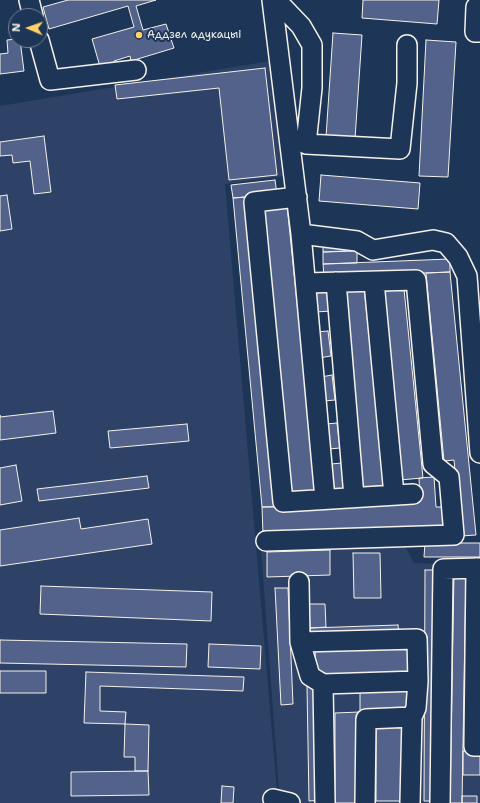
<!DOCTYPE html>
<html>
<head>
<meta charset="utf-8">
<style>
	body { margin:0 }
	#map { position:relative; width:480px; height:803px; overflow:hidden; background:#1d3557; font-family:"Shantell Sans",sans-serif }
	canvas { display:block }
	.north { position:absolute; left:8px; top:8px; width:40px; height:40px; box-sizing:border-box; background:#1d3557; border:1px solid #738091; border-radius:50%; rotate:272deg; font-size:11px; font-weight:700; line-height:16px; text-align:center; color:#f4f1e8 }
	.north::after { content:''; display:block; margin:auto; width:14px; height:18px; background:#ffd166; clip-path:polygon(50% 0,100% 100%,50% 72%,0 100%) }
</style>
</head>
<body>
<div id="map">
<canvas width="480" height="803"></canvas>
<div class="north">N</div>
</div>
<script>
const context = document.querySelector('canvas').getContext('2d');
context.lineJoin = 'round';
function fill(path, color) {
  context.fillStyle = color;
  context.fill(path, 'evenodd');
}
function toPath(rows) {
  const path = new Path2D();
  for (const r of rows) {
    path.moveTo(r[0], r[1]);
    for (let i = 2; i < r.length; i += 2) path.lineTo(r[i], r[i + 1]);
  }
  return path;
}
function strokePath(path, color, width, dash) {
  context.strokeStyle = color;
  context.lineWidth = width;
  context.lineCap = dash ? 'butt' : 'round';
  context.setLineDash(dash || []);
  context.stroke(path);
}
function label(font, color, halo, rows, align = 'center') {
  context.font = font + ' "Shantell Sans",sans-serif';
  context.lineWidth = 4;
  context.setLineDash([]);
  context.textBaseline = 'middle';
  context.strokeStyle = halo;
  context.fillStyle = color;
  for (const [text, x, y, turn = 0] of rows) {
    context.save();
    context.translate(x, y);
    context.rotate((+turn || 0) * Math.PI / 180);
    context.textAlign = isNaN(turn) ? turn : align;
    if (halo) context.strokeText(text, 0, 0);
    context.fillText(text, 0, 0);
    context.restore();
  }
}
fill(toPath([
	[270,61,286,176,225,184,278,803,0,803,0,106],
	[404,544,414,563,480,565,480,803,280,803,261,549]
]), '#2d4266');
const building = toPath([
	[68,0,156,0,136,6,143,30,166,24,174,48,131,61,130,56,114,61,115,66,101,70,92,39,134,27,128,6,49,29,43,7,68,0],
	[363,0,439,0,437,24,362,18,363,0],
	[333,33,362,35,355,139,326,137,333,33],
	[16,39,20,40,24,71,0,74,0,54,8,53,7,40,16,39],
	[426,40,456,42,448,177,419,176,426,40],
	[265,68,277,175,229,180,219,88,117,99,115,85,265,68],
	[44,136,51,192,34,194,30,161,13,163,12,155,0,156,0,142,44,136],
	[321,175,420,183,418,209,319,201,321,175],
	[275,180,277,194,233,198,231,185,275,180],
	[7,195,12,229,0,231,0,196,7,195],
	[248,197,277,507,262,507,233,198,248,197],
	[287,205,317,497,292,499,263,208,287,205],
	[346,242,346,251,323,252,323,243,346,242],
	[357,251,357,263,323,264,323,252,357,251],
	[450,259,450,272,324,277,323,264,450,259],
	[450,272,476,535,461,536,454,460,444,461,426,273,450,272],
	[364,286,384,485,360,488,340,289,364,286],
	[331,287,332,311,315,312,314,288,331,287],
	[404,289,423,478,399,480,380,292,404,289],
	[328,331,331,356,319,358,316,332,328,331],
	[332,375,335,400,324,401,321,377,332,375],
	[53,411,56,433,0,440,0,415,0,417,53,411],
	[337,423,340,448,329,449,326,424,337,423],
	[187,424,189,441,110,448,108,431,187,424],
	[342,463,345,490,334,491,331,464,342,463],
	[16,465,22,501,0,505,0,468,16,465],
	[147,476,149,488,39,501,37,489,147,476],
	[434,477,436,507,446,507,447,527,263,534,262,507,420,501,419,478,434,477],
	[79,518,81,529,148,519,152,544,0,566,0,530,79,518],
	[425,543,480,543,480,557,424,557,425,543],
	[330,550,330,575,267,577,267,552,330,550],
	[353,553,380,553,381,598,354,598,353,553],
	[425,570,437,570,436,801,424,801,425,570],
	[454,573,466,573,462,803,450,803,454,573],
	[41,586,212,592,211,621,40,614,41,586],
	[275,588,288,588,293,704,281,705,275,588],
	[309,604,325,604,326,627,310,628,309,604],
	[398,625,399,635,310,638,310,628,398,625],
	[0,640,187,644,186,667,0,663,0,640],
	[209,644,261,646,260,669,208,667,209,644],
	[408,646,408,672,316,675,315,649,408,646],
	[0,671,46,671,46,693,0,693,0,671],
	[86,672,244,677,243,691,100,686,100,711,126,712,125,724,84,723,86,672],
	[307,686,319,686,321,800,309,801,307,686],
	[360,686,408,686,408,712,360,712,360,686],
	[360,712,360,803,335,803,335,713,360,712],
	[125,724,149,725,148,771,135,771,135,757,124,757,125,724],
	[376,726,404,726,404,801,376,801,376,726],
	[463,751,480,751,480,775,463,775,463,751],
	[148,771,149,795,71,796,71,772,148,771],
	[222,786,234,787,233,803,221,803,222,786],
	[462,796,477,796,477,803,462,803,462,796]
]);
fill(building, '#52628a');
strokePath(building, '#f4f1e8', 1);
const minor = toPath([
	[29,0,33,16],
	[272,0,301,234,357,241,373,250,433,240,446,243,458,257,467,276,480,453],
	[276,0,301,26,312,45,312,88,306,144,400,149,407,83,407,45],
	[476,7,475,32,480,32],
	[39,40,50,80,136,70],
	[297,197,254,202,283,502,413,494],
	[301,234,325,499],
	[336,282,354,497],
	[374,282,394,495],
	[266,541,454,535,449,477,433,464,416,280,306,283],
	[476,568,474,746,480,746],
	[299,582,300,642,310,676,323,684,418,681],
	[300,642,417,639,418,681,416,708,412,717,410,803],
	[323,684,325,803],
	[273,799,290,803],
	[365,803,366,719,412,717],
	[440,803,443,569,480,568]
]);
strokePath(minor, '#f4f1e8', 22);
strokePath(minor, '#1d3557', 19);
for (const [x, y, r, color] of [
	[139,35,4,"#ffd166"]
]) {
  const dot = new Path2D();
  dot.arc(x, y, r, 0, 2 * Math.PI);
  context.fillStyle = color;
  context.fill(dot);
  strokePath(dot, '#1d3557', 1.5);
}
label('11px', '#f4f1e8', '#1d3557', [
	["Аддзел адукацыі",147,35]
], 'left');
</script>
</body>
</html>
